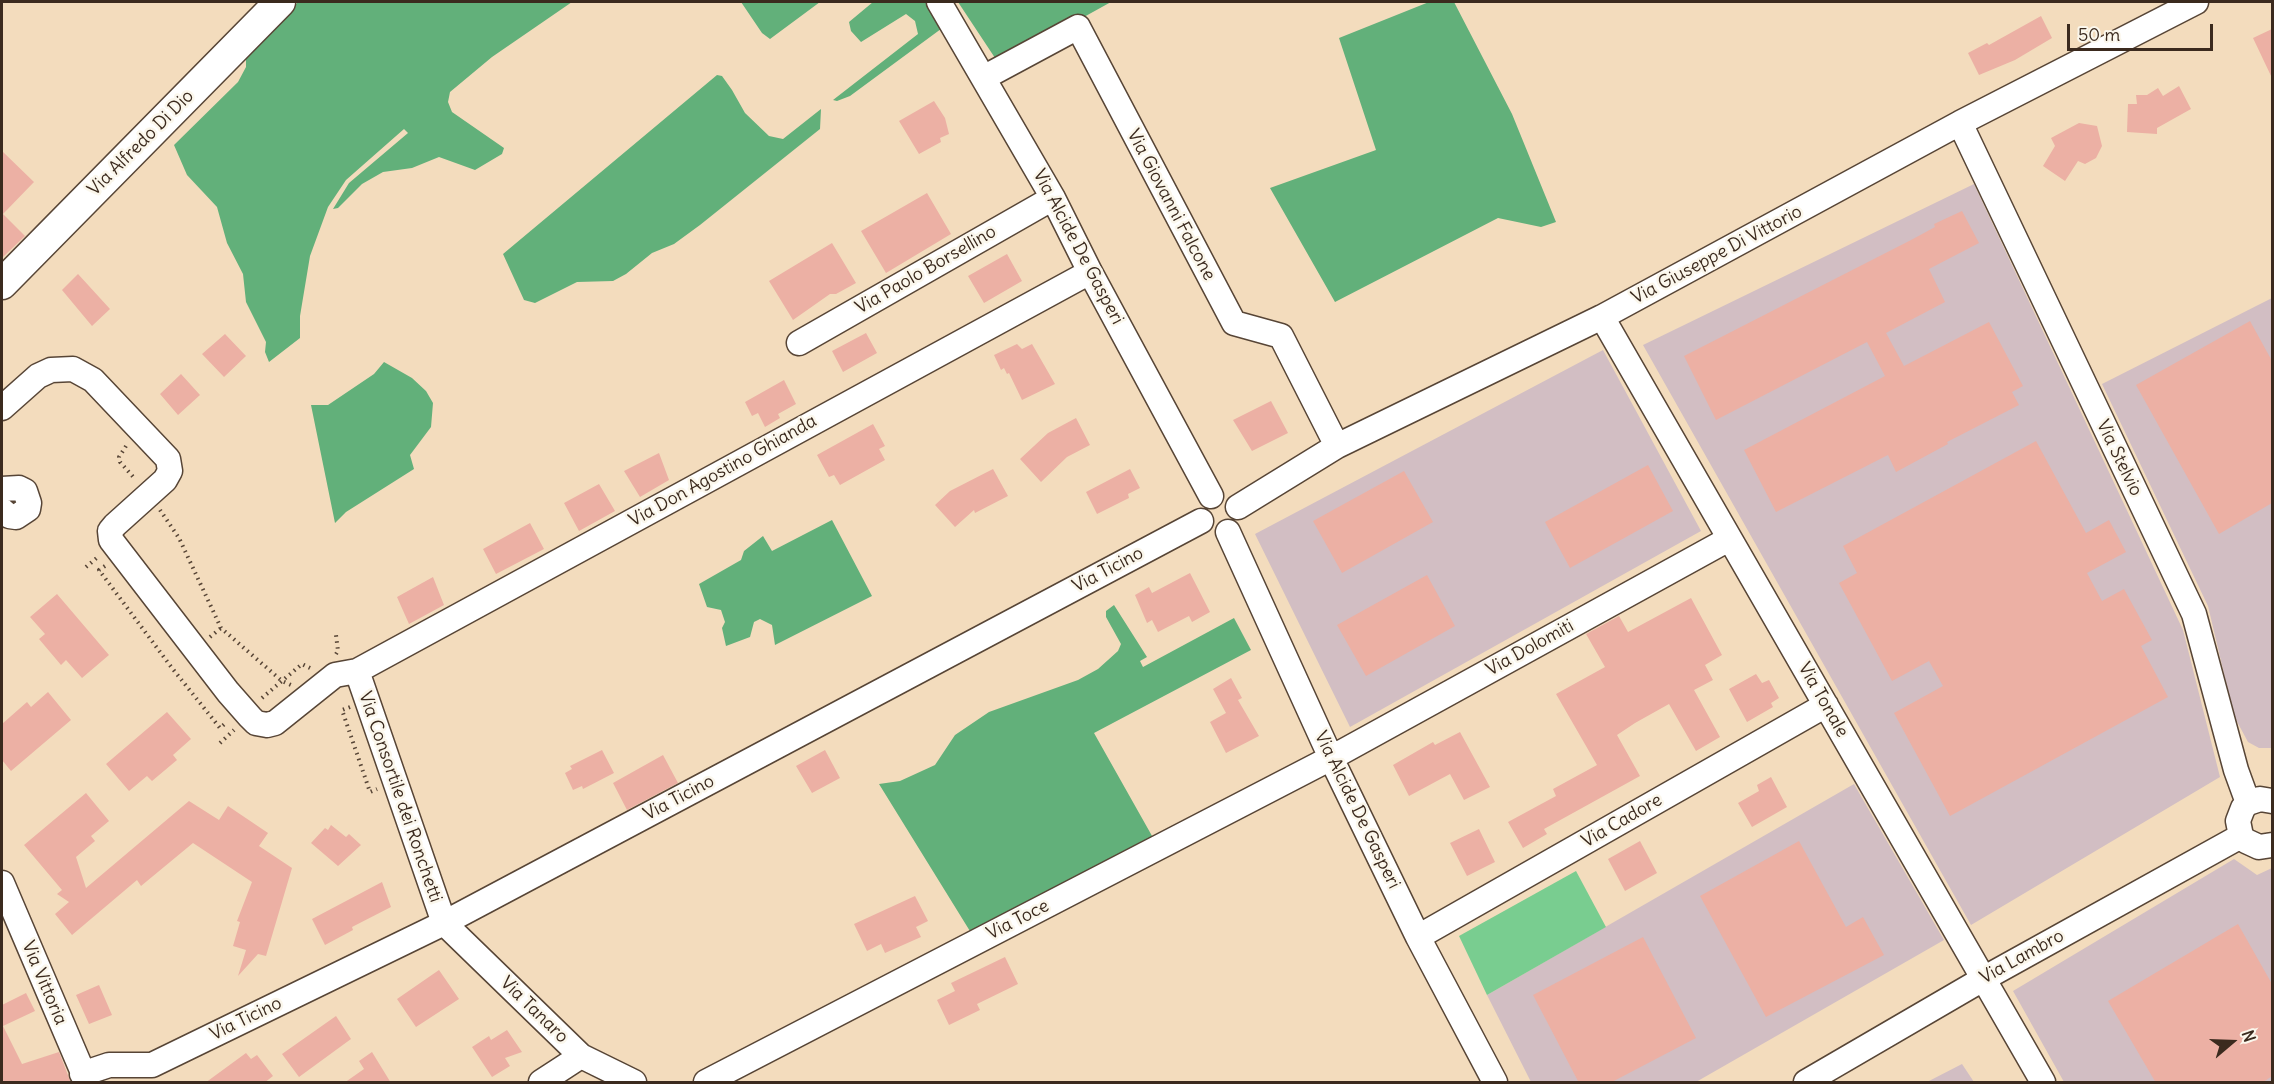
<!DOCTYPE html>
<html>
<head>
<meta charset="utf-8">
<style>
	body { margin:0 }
	#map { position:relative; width:2274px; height:1084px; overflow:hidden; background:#f3dcbd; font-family:Delius,sans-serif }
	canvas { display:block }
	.frame { position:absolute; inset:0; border:3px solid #3b2a1e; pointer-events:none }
	.north { position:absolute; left:2202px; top:1012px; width:60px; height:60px; -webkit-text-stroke:4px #fbf7ec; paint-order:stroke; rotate:71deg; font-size:16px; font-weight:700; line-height:24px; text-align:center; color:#3b2a1e }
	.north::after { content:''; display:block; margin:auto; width:21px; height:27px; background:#3b2a1e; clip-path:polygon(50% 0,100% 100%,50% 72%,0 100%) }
	.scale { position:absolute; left:2067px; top:24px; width:146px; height:27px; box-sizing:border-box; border:3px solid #3b2a1e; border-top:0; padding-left:8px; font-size:18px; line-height:21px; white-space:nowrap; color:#3b2a1e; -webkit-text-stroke:4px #fbf7ec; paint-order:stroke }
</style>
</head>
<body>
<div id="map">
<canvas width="2274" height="1084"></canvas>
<div class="frame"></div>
<div class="north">N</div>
<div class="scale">50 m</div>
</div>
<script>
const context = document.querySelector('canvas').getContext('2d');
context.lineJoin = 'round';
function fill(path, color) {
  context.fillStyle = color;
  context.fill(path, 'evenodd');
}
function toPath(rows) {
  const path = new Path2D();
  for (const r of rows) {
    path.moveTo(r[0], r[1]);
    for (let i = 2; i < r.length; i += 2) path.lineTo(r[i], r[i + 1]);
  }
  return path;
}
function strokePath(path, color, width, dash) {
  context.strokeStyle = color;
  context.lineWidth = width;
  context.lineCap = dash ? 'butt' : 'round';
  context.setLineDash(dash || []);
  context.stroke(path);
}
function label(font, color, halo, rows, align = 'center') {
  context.font = font + ' Delius,sans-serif';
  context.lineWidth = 5;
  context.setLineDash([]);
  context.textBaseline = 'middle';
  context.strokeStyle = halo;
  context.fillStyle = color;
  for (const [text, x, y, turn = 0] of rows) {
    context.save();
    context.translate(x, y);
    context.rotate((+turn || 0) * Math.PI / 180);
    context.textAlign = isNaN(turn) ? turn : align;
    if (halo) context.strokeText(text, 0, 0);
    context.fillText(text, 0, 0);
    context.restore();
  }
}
fill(toPath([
	[1974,184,2183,630,2220,777,1971,925,1643,345],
	[2272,298,2272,748,2259,748,2248,742,2234,716,2208,606,2102,384],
	[1603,350,1701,531,1350,727,1255,534],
	[1854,784,1944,940,1696,1082,1531,1082,1487,995],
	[2234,859,2257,875,2272,868,2272,1082,2064,1082,2013,991],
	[1962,1064,1974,1082,1927,1082]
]), '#d2bec3');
fill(toPath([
	[1576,871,1606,927,1487,995,1459,936]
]), '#79cd90');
fill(toPath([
	[298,2,572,2,492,57,450,92,448,102,452,112,504,148,502,154,475,170,439,157,412,168,383,172,362,184,338,208,333,209,349,183,408,133,404,129,346,180,328,207,310,256,300,316,300,338,269,362,265,352,266,342,246,302,243,274,227,243,217,207,187,175,174,145,238,82,246,67,246,57],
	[741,2,820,2,770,39,762,33],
	[873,2,928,2,945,26,850,96,837,101,833,100,918,34,915,21,906,14,861,42,851,31,849,22],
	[958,2,1111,2,999,64],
	[1429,2,1454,2,1512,114,1556,222,1541,227,1498,218,1335,302,1270,188,1376,150,1339,38],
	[717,75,722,76,732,90,745,113,769,136,783,139,821,109,820,129,700,225,674,244,652,253,626,274,613,281,577,282,535,303,524,300,503,254],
	[384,362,412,378,426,391,433,403,431,427,410,455,414,469,346,512,335,523,311,405,328,405,374,374],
	[832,520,872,596,775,645,772,625,760,619,754,622,750,637,726,646,722,628,725,622,721,610,707,607,699,584,741,560,744,551,763,536,772,551],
	[1114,605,1147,657,1140,661,1143,667,1234,618,1251,650,1094,733,1156,843,973,936,879,784,900,781,935,765,955,735,989,712,1078,680,1098,669,1118,651,1121,644,1106,617,1106,611]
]), '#62b07a');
fill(toPath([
	[2041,16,2052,38,2015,60,1979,75,1968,53,1987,43,1989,45],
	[2272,29,2272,78,2253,38],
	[2179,86,2191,109,2157,128,2157,134,2127,132,2128,104,2137,104,2136,95,2147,95,2158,88,2163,96],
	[934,101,945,118,949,134,940,138,941,142,919,154,899,121],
	[2079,123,2097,126,2102,146,2096,158,2085,164,2078,161,2065,181,2043,166,2055,146,2051,138],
	[2,151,34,182,3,214,25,236,2,258],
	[927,193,951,234,886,273,861,231],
	[1962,211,1979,243,1929,269,1945,302,1886,333,1904,366,1989,322,2023,386,2012,392,2019,405,1947,442,1948,444,1896,472,1888,455,1776,512,1744,450,1885,376,1867,342,1716,420,1684,356,1913,239,1935,227,1934,224],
	[832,243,856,283,836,294,830,294,793,320,769,281],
	[1007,254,1022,281,984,303,968,276],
	[78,274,110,309,92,326,62,290],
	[2250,321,2272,361,2272,503,2219,534,2136,385],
	[866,333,877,353,843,372,832,351],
	[225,334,246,356,224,377,202,354],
	[1017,344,1022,349,1032,344,1055,384,1022,400,1009,373,1007,374,1004,368,1001,370,994,355],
	[181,374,200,395,178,415,160,394],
	[784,380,796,404,778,414,780,418,765,427,758,413,752,416,745,402],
	[1271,401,1288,433,1252,451,1233,420],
	[1076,418,1090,445,1067,457,1041,482,1020,459,1048,433],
	[873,424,885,446,879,449,885,460,840,485,834,475,829,477,817,455],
	[2036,441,2086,533,2109,520,2126,552,2087,573,2102,601,2124,589,2152,640,2141,646,2168,697,1950,816,1894,713,1943,686,1929,661,1892,681,1839,583,1857,573,1843,546],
	[659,453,669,480,640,497,624,471],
	[1648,465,1673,511,1570,568,1545,522],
	[993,469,1008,496,975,513,974,510,955,527,935,505,950,491],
	[1130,469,1140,488,1128,494,1129,498,1097,514,1086,492],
	[1404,471,1433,522,1342,573,1313,521],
	[599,484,615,511,579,531,564,503],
	[530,523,544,549,496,574,483,549],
	[1190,573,1210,612,1192,622,1189,616,1158,632,1152,620,1147,623,1135,595,1149,587,1152,593],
	[1427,575,1455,626,1366,676,1337,625],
	[433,577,444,605,409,624,397,597],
	[57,594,109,655,82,678,66,660,61,665,39,639,45,634,30,617],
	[1691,598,1722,655,1705,665,1713,680,1694,690,1720,737,1696,751,1669,704,1635,723,1617,735,1640,776,1544,829,1547,834,1523,848,1508,822,1556,796,1553,789,1597,765,1556,694,1605,667,1586,634,1619,616,1628,632],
	[1756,674,1762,683,1769,680,1779,698,1771,703,1773,707,1747,722,1729,689],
	[1231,678,1242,698,1238,700,1259,736,1226,753,1210,722,1226,713,1213,689],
	[48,692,71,720,11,771,2,760,2,724,27,702,31,707],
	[167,712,191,739,173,755,177,760,152,781,147,776,129,791,106,764],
	[1460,732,1490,787,1464,800,1450,774,1409,796,1393,765,1433,742,1435,745],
	[602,750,614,773,583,789,582,786,573,790,565,773,572,769,570,766],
	[825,750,840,778,812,793,796,766],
	[663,755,678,783,627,810,613,783],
	[1771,777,1787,807,1752,827,1738,803,1759,791,1757,785],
	[86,793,109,821,91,836,95,841,76,857,86,888,189,801,219,820,228,806,268,833,259,846,292,868,266,956,258,954,238,976,246,950,233,946,240,922,237,921,252,882,193,843,141,886,137,880,72,935,55,914,69,902,57,894,62,890,24,845],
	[331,825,346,837,349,834,361,845,338,866,311,843,325,828,328,830],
	[1479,829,1495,862,1467,876,1450,843],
	[1640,841,1657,873,1625,891,1608,859],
	[1799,841,1846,927,1863,917,1884,955,1766,1017,1700,896],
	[382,882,391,907,352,927,353,930,325,945,312,919],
	[915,896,928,921,916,927,921,937,885,953,881,944,867,951,854,924],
	[2238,924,2272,984,2272,1076,2262,1083,2156,1083,2108,1001],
	[1643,937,1696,1038,1610,1083,1579,1083,1533,995],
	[1005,957,1018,984,977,1004,980,1010,949,1025,937,1000,955,991,951,983],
	[439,970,459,999,416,1027,397,999],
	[99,985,112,1015,89,1024,76,995],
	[26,993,35,1011,3,1026,22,1064,59,1052,71,1083,2,1083,2,1005],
	[336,1016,351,1039,299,1077,282,1054],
	[507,1030,522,1052,505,1058,510,1066,492,1077,472,1047,489,1036,491,1040],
	[372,1052,391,1083,344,1083,364,1069,359,1061],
	[246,1053,251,1059,257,1055,273,1076,264,1083,205,1083]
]), '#ecb0a4');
const minor = toPath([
	[939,2,1053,198,1090,272,1211,496],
	[985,77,1078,27,1234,323,1281,336,1337,446],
	[1960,123,2194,614,2236,770,2248,803],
	[1602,317,2043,1082],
	[799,343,1053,198],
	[2,408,38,376,51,370,73,369,93,380,168,459,170,471,165,480,115,525,110,531,111,540,228,692,250,717,256,723,267,725,275,723,335,675,357,671,1090,272],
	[2,489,19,488,25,491,29,503,28,509,16,517,9,516,2,510],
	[1238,507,1337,446,1602,317,1960,123,2196,2],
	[1228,532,1331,758,1418,937,1495,1082],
	[357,671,444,923,581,1056,634,1082],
	[2272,801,2260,799,2248,803,2243,808,2238,821,2241,836,2246,841,2259,847,2272,845],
	[2,883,87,1082],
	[1418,937,1826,705],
	[82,1074,109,1065,152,1065,444,923,1201,521],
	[541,1082,581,1056],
	[706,1082,1331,758,1729,539],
	[1806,1082,1983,979,2241,836]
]);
const major = toPath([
	[2,284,280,2]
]);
strokePath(minor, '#574536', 27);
strokePath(major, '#574536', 33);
strokePath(toPath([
	[126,446,119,457,120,462,135,479],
	[160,510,179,538,221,628,282,681,291,685],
	[105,566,99,570,172,668,220,728,227,722],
	[86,567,99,556],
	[210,637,221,628],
	[336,654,338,651,336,635],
	[262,698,302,664,310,668],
	[350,707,342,710,370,792,377,789],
	[220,743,234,730]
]), '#574536', 4, [1.5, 4.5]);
strokePath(minor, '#fff', 24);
strokePath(major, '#fff', 30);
label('18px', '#3b2a1e', '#fbf7ec', [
	["Via Alfredo Di Dio",141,143,-45],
	["Via Giovanni Falcone",1171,205,62],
	["Via Alcide De Gasperi",1078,247,62],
	["Via Giuseppe Di Vittorio",1717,255,-28],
	["Via Paolo Borsellino",926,270,-30],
	["Via Stelvio",2119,458,64],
	["Via Don Agostino Ghianda",723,471,-29],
	["Via Ticino",1108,570,-28],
	["Via Dolomiti",1530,648,-29],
	["Via Tonale",1823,700,60],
	["Via Consortile dei Ronchetti",400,797,71],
	["Via Ticino",679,798,-28],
	["Via Alcide De Gasperi",1357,810,64],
	["Via Cadore",1622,821,-30],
	["Via Toce",1018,920,-27],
	["Via Lambro",2022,957,-29],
	["Via Vittoria",44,983,67],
	["Via Tanaro",534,1010,44],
	["Via Ticino",246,1019,-26]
]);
</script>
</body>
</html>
